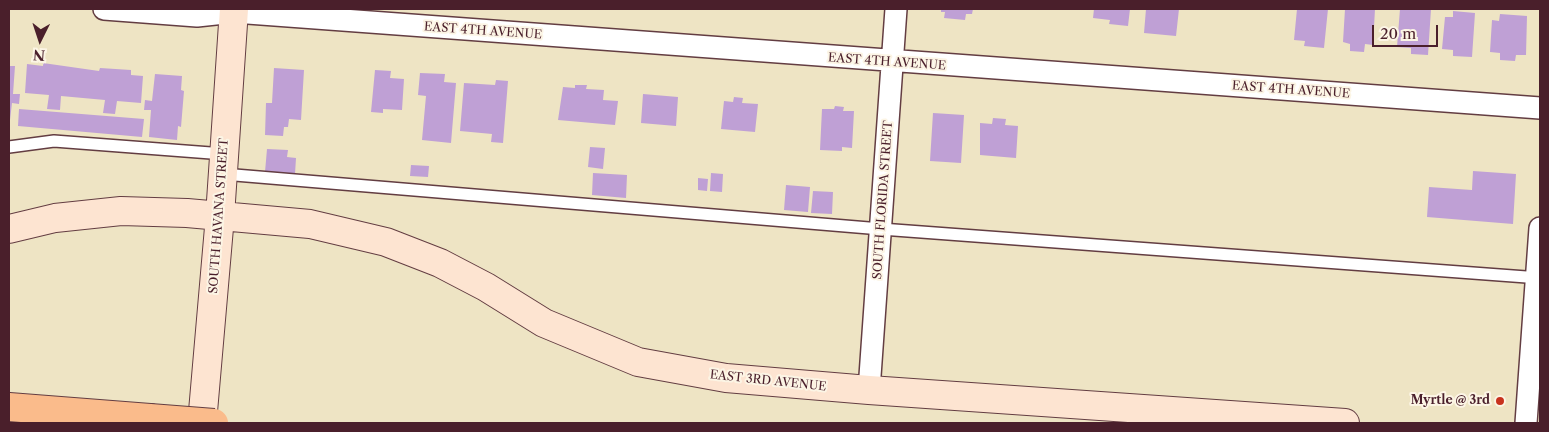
<!DOCTYPE html>
<html>
<head>
<meta charset="utf-8">
<style>
	body { margin:0 }
	#map { position:relative; width:1549px; height:432px; overflow:hidden; background:#eee4c4; font-family:"Libre Caslon Text",serif }
	canvas { display:block }
	.frame { position:absolute; inset:0; border:10px solid #4a1f2b; pointer-events:none }
	.north { position:absolute; left:15px; top:15px; width:50px; height:50px; -webkit-text-stroke:4px #fcf5e5; paint-order:stroke; rotate:184deg; font-size:14px; font-weight:700; line-height:20px; text-align:center; color:#4a1f2b }
	.north::after { content:''; display:block; margin:auto; width:18px; height:22px; background:#4a1f2b; clip-path:polygon(50% 0,100% 100%,50% 72%,0 100%) }
	.scale { position:absolute; left:1372px; top:25px; width:66px; height:22px; box-sizing:border-box; border:2px solid #4a1f2b; border-top:0; padding-left:6px; font-size:15px; line-height:18px; white-space:nowrap; color:#4a1f2b; -webkit-text-stroke:4px #fcf5e5; paint-order:stroke }
</style>
</head>
<body>
<div id="map">
<canvas width="1549" height="432"></canvas>
<div class="frame"></div>
<div class="north">N</div>
<div class="scale">20 m</div>
</div>
<script>
const context = document.querySelector('canvas').getContext('2d');
context.lineJoin = 'round';
function fill(path, color) {
  context.fillStyle = color;
  context.fill(path, 'evenodd');
}
function toPath(rows) {
  const path = new Path2D();
  for (const r of rows) {
    path.moveTo(r[0], r[1]);
    for (let i = 2; i < r.length; i += 2) path.lineTo(r[i], r[i + 1]);
  }
  return path;
}
function strokePath(path, color, width, dash) {
  context.strokeStyle = color;
  context.lineWidth = width;
  context.lineCap = dash ? 'butt' : 'round';
  context.setLineDash(dash || []);
  context.stroke(path);
}
function label(font, color, halo, rows, align = 'center') {
  context.font = font + ' "Libre Caslon Text",serif';
  context.lineWidth = 4;
  context.setLineDash([]);
  context.textBaseline = 'middle';
  context.strokeStyle = halo;
  context.fillStyle = color;
  for (const [text, x, y, turn = 0] of rows) {
    context.save();
    context.translate(x, y);
    context.rotate((+turn || 0) * Math.PI / 180);
    context.textAlign = isNaN(turn) ? turn : align;
    if (halo) context.strokeText(text, 0, 0);
    context.fillText(text, 0, 0);
    context.restore();
  }
}
fill(toPath([
	[941,9,973,9,972,14,966,14,965,20,944,18,945,12,941,12],
	[1094,9,1130,9,1128,26,1109,24,1110,20,1093,18],
	[1146,9,1179,9,1176,36,1144,33],
	[1297,9,1328,9,1324,48,1304,46,1305,41,1294,40],
	[1345,9,1375,9,1373,45,1365,44,1364,52,1350,51,1350,44,1343,42],
	[1400,9,1431,9,1428,55,1411,54,1411,48,1397,47],
	[1453,11,1475,13,1472,57,1453,56,1453,50,1442,49,1445,17,1453,17],
	[1500,14,1527,16,1526,55,1516,55,1515,61,1500,60,1500,53,1490,52,1492,20,1499,21],
	[43,63,99,71,100,68,131,70,131,75,143,76,141,103,117,101,115,114,103,113,105,100,61,96,60,110,47,109,49,95,25,93,27,64,43,66],
	[9,66,15,66,13,94,20,94,19,104,12,103,10,120],
	[274,68,304,70,301,120,289,119,288,127,284,127,283,136,265,135,266,103,272,103],
	[375,70,391,71,390,78,404,79,402,110,383,109,383,113,371,112],
	[420,73,445,74,444,82,456,83,451,143,422,140,426,96,418,95],
	[155,74,182,76,181,90,184,91,181,127,178,126,177,140,149,137,151,110,144,110,145,100,152,101],
	[496,80,508,81,503,143,491,142,492,134,460,131,464,83,495,85],
	[575,85,587,85,586,89,604,90,603,100,618,101,615,125,558,120,563,87,575,88],
	[643,94,678,97,676,126,641,123],
	[734,97,743,98,742,103,758,104,755,132,721,129,724,101,733,102],
	[835,106,844,107,843,111,854,111,852,148,842,147,842,151,820,150,822,109,834,109],
	[19,109,144,119,142,137,18,126],
	[933,113,964,115,961,163,930,161],
	[993,118,1006,119,1005,125,1018,126,1016,158,980,155,980,123,992,124],
	[590,147,605,148,603,169,588,167],
	[267,149,288,150,287,157,296,158,295,174,265,172],
	[411,165,429,166,428,177,410,176],
	[1473,171,1516,174,1513,224,1427,217,1429,187,1472,190],
	[593,173,627,175,626,198,592,195],
	[711,173,723,174,722,192,710,191],
	[698,178,708,179,707,191,698,190],
	[786,185,810,187,808,212,784,210],
	[813,191,833,192,832,214,811,213]
]), '#bfa0d5');
const lane = toPath([
	[9,147,54,141,224,154],
	[223,174,881,229,1540,278]
]);
const street = toPath([
	[104,9,197,16,234,12,1540,108],
	[869,390,896,9],
	[1526,423,1540,228]
]);
const secondary = toPath([
	[9,229,55,218,121,211,187,213,310,224,386,242,440,263,486,287,544,323,638,362,726,378,869,390,1345,423],
	[202,423,220,216,234,9]
]);
const highway = toPath([
	[9,407,150,418]
]);
strokePath(lane, '#633d42', 14);
strokePath(street, '#633d42', 24);
strokePath(secondary, '#633d42', 30);
strokePath(highway, '#633d42', 30);
strokePath(lane, '#fff', 11);
strokePath(street, '#fff', 21);
strokePath(secondary, '#fde4d1', 28);
strokePath(highway, '#fabb8b', 28);
const highwayBridge = toPath([
	[150,418,214,423]
]);
strokePath(highwayBridge, '#633d42', 30, []);
strokePath(highwayBridge, '#fabb8b', 28);
for (const [x, y, r, color] of [
	[1500,401,5,"#c8321e"]
]) {
  const dot = new Path2D();
  dot.arc(x, y, r, 0, 2 * Math.PI);
  context.fillStyle = color;
  context.fill(dot);
  strokePath(dot, '#fcf5e5', 2);
}
label('12px', '#4a1f2b', '#fcf5e5', [
	["EAST 4TH AVENUE",483,31,4],
	["EAST 4TH AVENUE",887,62,4],
	["EAST 4TH AVENUE",1291,90,4],
	["SOUTH FLORIDA STREET",883,200,-86],
	["SOUTH HAVANA STREET",219,216,-86],
	["EAST 3RD AVENUE",768,381,6]
]);
label('bold 12px', '#4a1f2b', '#fcf5e5', [
	["Myrtle @ 3rd",1490,401]
], 'right');
</script>
</body>
</html>
